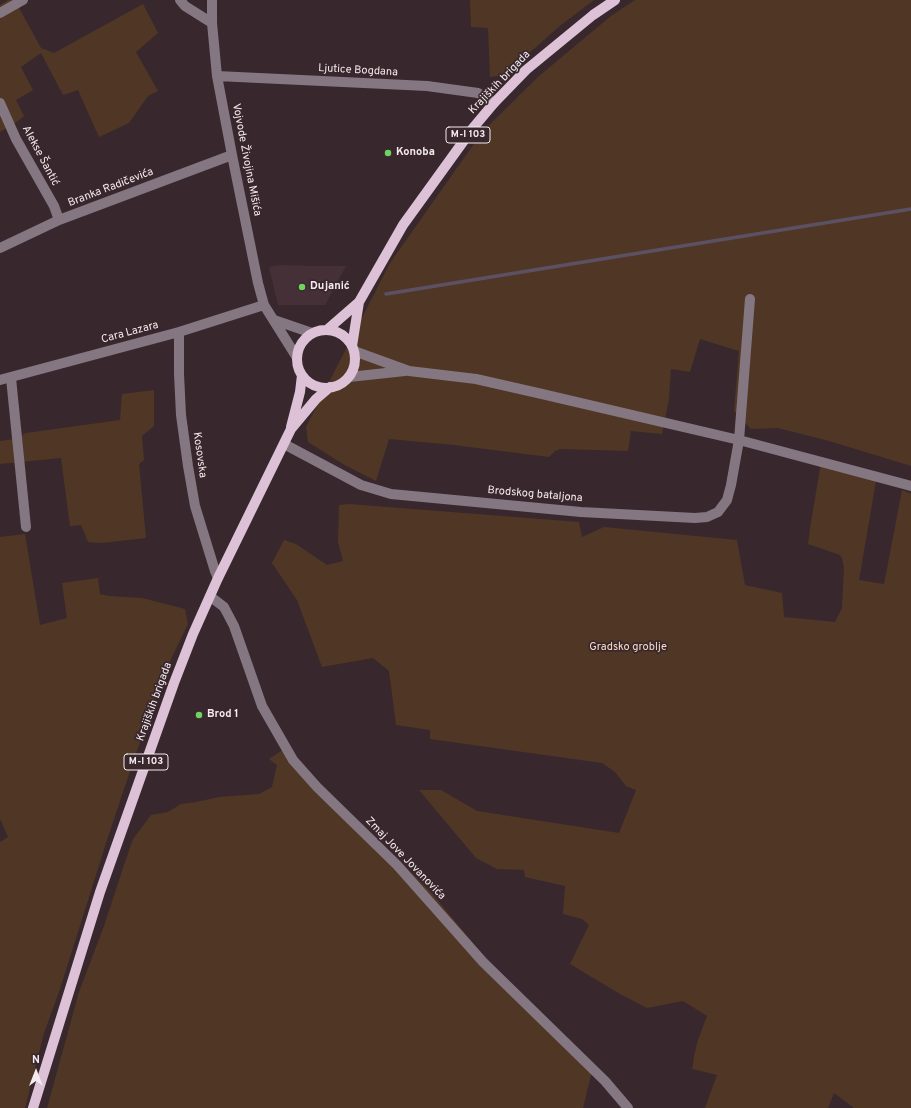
<!DOCTYPE html>
<html>
<head>
<meta charset="utf-8">
<style>
	body { margin:0 }
	#map { position:relative; width:911px; height:1108px; overflow:hidden; background:#38282d; font-family:Overpass,sans-serif }
	canvas { display:block }
	.north { position:absolute; left:16px; top:1052px; width:40px; height:40px; -webkit-text-stroke:3px #38282d; paint-order:stroke; rotate:0deg; font-size:11px; font-weight:700; line-height:16px; text-align:center; color:#f5eaed }
	.north::after { content:''; display:block; margin:auto; width:14px; height:18px; background:#f5eaed; clip-path:polygon(50% 0,100% 100%,50% 72%,0 100%) }
</style>
</head>
<body>
<div id="map">
<canvas width="911" height="1108"></canvas>
<div class="north">N</div>
</div>
<script>
const context = document.querySelector('canvas').getContext('2d');
context.lineJoin = 'round';
function fill(path, color) {
  context.fillStyle = color;
  context.fill(path, 'evenodd');
}
function toPath(rows) {
  const path = new Path2D();
  for (const r of rows) {
    if (r.length === 3) {
      path.moveTo(r[0] + r[2], r[1]);
      path.arc(r[0], r[1], r[2], 0, 2 * Math.PI);
      continue;
    }
    path.moveTo(r[0], r[1]);
    for (let i = 2; i < r.length; i += 2) path.lineTo(r[i], r[i + 1]);
  }
  return path;
}
function strokePath(path, color, width, dash) {
  context.strokeStyle = color;
  context.lineWidth = width;
  context.lineCap = dash ? 'butt' : 'round';
  context.setLineDash(dash || []);
  context.stroke(path);
}
function label(font, color, halo, rows, align = 'center') {
  context.font = font + ' Overpass,sans-serif';
  context.lineWidth = 3.5;
  context.setLineDash([]);
  context.textBaseline = 'middle';
  context.strokeStyle = halo;
  context.fillStyle = color;
  for (const [text, x, y, turn = 0] of rows) {
    context.save();
    context.translate(x, y);
    context.rotate((+turn || 0) * Math.PI / 180);
    context.textAlign = isNaN(turn) ? turn : align;
    if (halo) context.strokeText(text, 0, 0);
    context.fillText(text, 0, 0);
    context.restore();
  }
}
fill(toPath([
	[281,265,312,266,346,266,325,305,278,305,269,267]
]), '#463037');
fill(toPath([
	[8,0,14,0,18,6,41,48,54,53,143,4,158,33,136,52,158,91,148,96,129,123,99,137,78,90,63,95,41,53,21,67,33,90,16,100,24,116,18,121,0,132,0,5],
	[470,0,594,0,561,25,504,75,490,77,488,28,471,27],
	[635,0,911,0,911,466,829,441,778,428,751,429,734,411,739,351,700,339,690,372,671,369,669,399,662,434,631,431,628,451,561,449,555,451,549,457,454,445,389,439,376,481,343,464,308,442,306,427,390,263,483,131,539,76,611,16],
	[154,390,154,426,142,436,144,460,139,464,146,538,101,543,88,542,81,525,70,526,61,458,0,464,0,441,15,439,26,433,120,420,122,394],
	[822,457,843,463,876,481,859,580,884,584,902,490,911,494,911,1108,854,1108,834,1093,828,1108,705,1108,717,1075,692,1069,693,1064,694,1056,698,1040,707,1016,683,1001,647,1008,620,994,570,964,589,925,582,919,563,914,565,886,525,877,524,870,497,869,476,858,419,790,441,790,477,811,619,833,636,790,626,786,615,772,602,763,430,739,430,730,396,725,389,671,373,658,322,667,297,600,272,563,284,540,296,544,327,565,343,561,338,542,339,505,349,504,579,522,582,537,604,527,737,540,745,585,782,593,784,617,835,622,842,608,844,568,842,558,840,555,808,544,810,528],
	[25,534,40,625,67,618,62,583,98,578,100,594,109,596,142,598,185,609,188,624,171,659,135,756,107,840,60,989,44,1033,25,1108,0,1108,0,842,8,837,0,819,0,537],
	[284,749,430,891,515,994,592,1071,583,1108,47,1108,79,992,104,926,123,868,133,839,151,815,168,812,181,804,196,802,219,797,259,794,272,787,277,765,269,759]
]), '#503725');
strokePath(toPath([
	[386,294,911,209]
]), '#5c5164', 3.5);
strokePath(toPath([
	[180,0,185,6,212,23],
	[212,0,212,23,217,76,232,155,258,283,264,305,296,356],
	[0,13,23,0],
	[217,76,427,86,478,93,494,103],
	[0,103,16,139,54,206,59,220],
	[0,248,59,220,232,155],
	[274,320,312,333],
	[179,332,179,374,181,415,188,466,195,506,215,571,218,578],
	[354,351,409,371,476,379,542,394,739,440,911,486],
	[349,377,405,371],
	[11,378,26,527],
	[0,380,179,332,264,305],
	[284,444,361,485,391,494,581,512,695,518,707,517,718,512,727,500,731,485,739,440,750,299],
	[211,597,224,607,234,626,262,706,293,760,317,787,397,865,483,962,605,1081,628,1108]
]), '#847782', 10);
strokePath(toPath([
	[328,329,359,302,403,225,473,128,494,103,526,70,593,15,615,0],
	[326,359,29],
	[352,346,359,302],
	[291,427,300,392,302,375],
	[33,1108,100,892,174,683,193,634,218,578,291,429,316,399,330,387]
]), '#dcc1d7', 10);
for (const [x, y, r, color] of [
	[388,153,4,"#6fd360"],
	[302,287,4,"#6fd360"],
	[199,715,4,"#6fd360"]
]) {
  const dot = new Path2D();
  dot.arc(x, y, r, 0, 2 * Math.PI);
  context.fillStyle = color;
  context.fill(dot);
  strokePath(dot, '#38282d', 1.5);
}
for (const [x, y, w] of [
	[468,135,44],
	[146,762,44]
]) {
  const box = new Path2D();
  box.roundRect(x - w / 2, y - 8, w, 16, 3);
  context.fillStyle = '#38282d';
  context.fill(box);
  strokePath(box, '#f5eaed', 1);
}
label('bold 10px', '#f5eaed', null, [
	["M-I 103",468,135],
	["M-I 103",146,762]
]);
label('11px', '#f5eaed', '#38282d', [
	["Ljutice Bogdana",358,71,3],
	["Krajiških brigada",500,83,-46],
	["Alekse Šantić",40,156,62],
	["Vojvode Živojina Mišića",246,160,79],
	["Branka Radičevića",111,188,-21],
	["Cara Lazara",130,333,-15],
	["Kosovska",199,455,82],
	["Brodskog bataljona",535,495,5],
	["Krajiških brigada",155,702,-70],
	["Zmaj Jove Jovanovića",405,859,46]
]);
label('bold 11px', '#f5eaed', '#38282d', [
	["Konoba",396,153],
	["Dujanić",310,287],
	["Brod 1",207,715]
], 'left');
label('11px', '#fbdac2', '#38282d', [
	["Gradsko groblje",628,648]
]);
</script>
</body>
</html>
